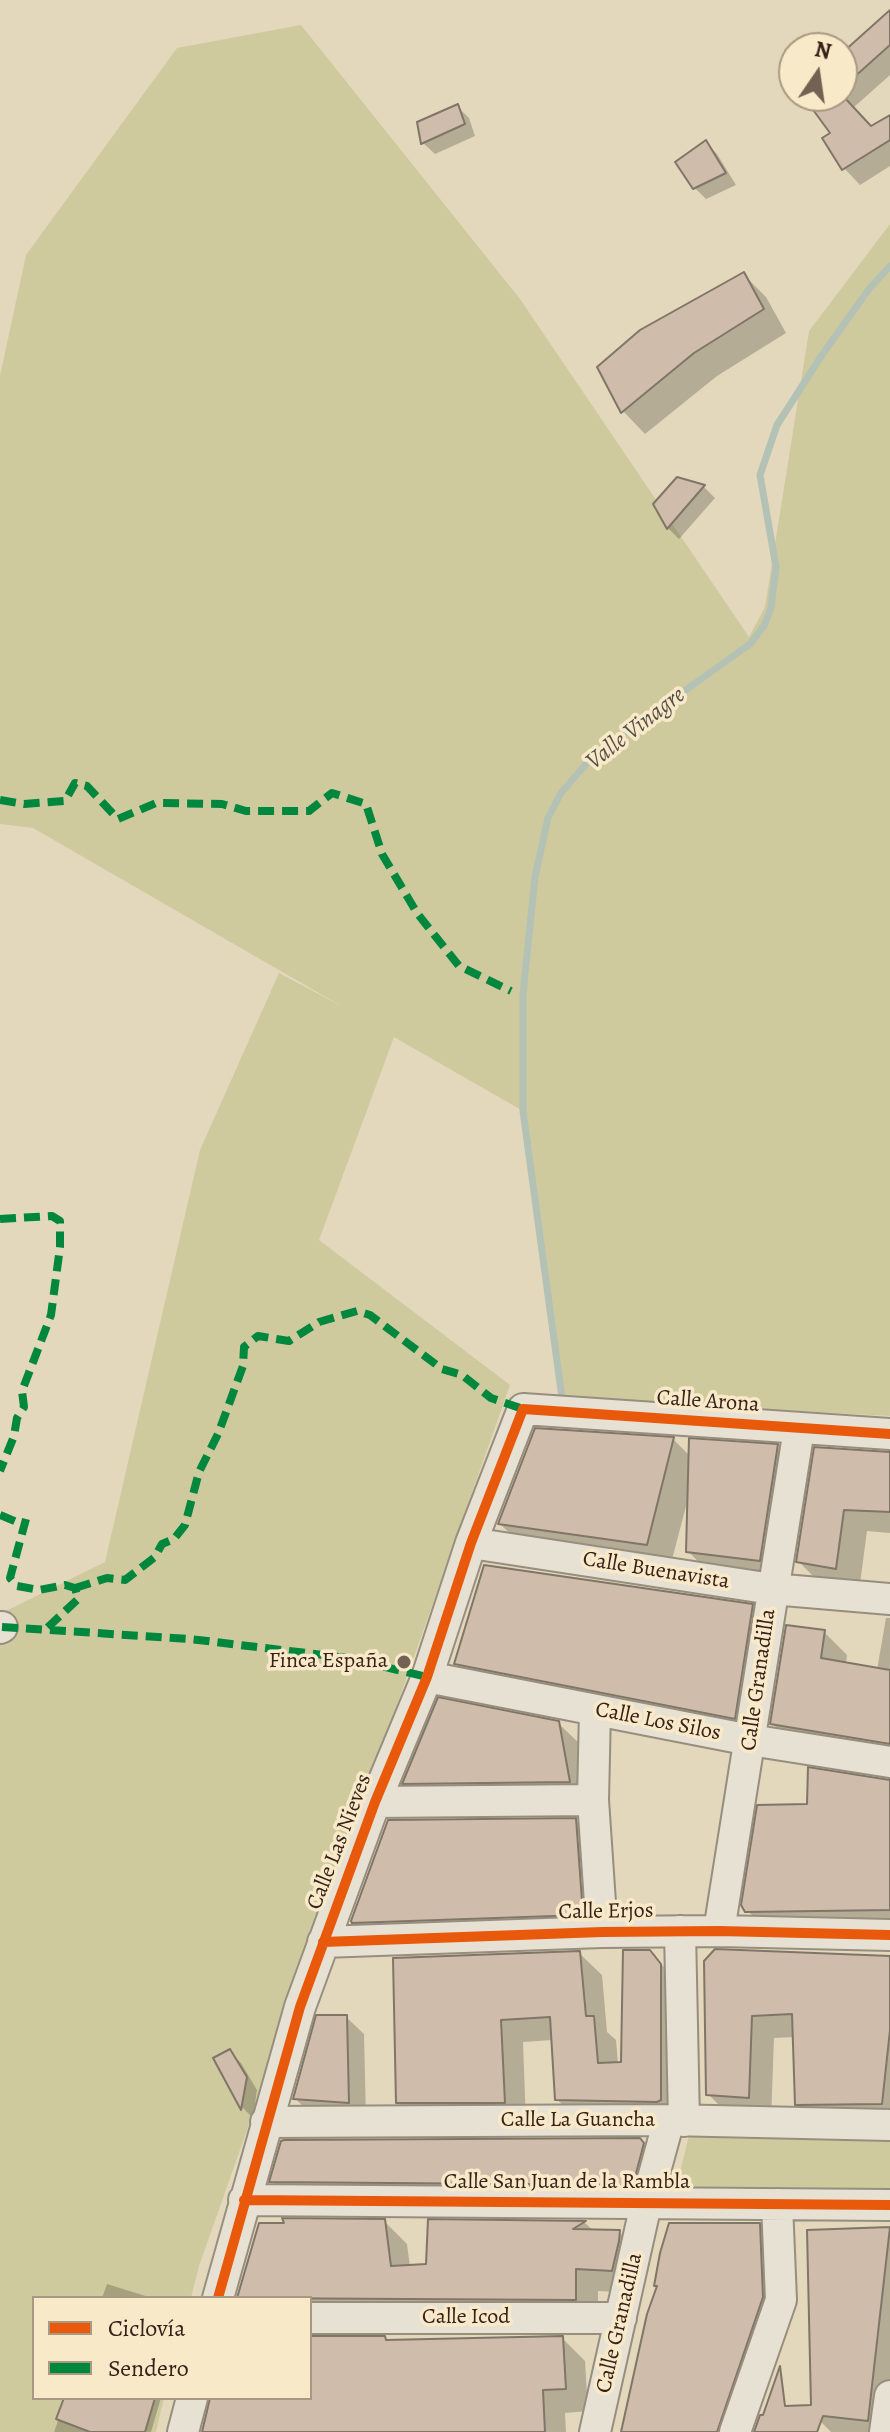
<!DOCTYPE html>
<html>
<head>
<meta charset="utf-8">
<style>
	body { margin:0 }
	#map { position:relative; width:890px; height:2432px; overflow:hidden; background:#e3d7bc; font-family:Alegreya,serif }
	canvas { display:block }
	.legend { position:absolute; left:32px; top:2296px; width:280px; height:104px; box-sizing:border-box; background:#f8e9c8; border:2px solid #aa9982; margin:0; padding:10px 14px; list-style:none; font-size:24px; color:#36221a }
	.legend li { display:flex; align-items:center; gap:16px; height:40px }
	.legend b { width:40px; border:2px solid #aa9982 }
	.north { position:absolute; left:778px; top:32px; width:80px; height:80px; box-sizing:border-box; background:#f8e9c8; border:2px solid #aa9982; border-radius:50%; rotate:13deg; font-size:22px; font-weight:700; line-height:32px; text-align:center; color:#36221a }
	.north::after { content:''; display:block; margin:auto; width:28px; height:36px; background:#736153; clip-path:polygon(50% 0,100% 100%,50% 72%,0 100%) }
</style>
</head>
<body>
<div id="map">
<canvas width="890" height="2432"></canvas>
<ul class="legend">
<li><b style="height:10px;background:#e8590c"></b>Ciclovía</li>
<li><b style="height:10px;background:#00873e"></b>Sendero</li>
</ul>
<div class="north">N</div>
</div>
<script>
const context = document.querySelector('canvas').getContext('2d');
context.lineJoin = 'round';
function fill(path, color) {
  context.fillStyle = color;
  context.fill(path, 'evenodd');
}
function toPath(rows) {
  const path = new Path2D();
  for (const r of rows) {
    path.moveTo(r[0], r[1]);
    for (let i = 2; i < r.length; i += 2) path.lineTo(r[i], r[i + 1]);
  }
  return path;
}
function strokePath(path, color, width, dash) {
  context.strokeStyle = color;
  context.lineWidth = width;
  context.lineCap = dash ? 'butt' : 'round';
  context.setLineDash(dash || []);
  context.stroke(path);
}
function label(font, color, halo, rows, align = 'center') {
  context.font = font + ' Alegreya,serif';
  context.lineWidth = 7;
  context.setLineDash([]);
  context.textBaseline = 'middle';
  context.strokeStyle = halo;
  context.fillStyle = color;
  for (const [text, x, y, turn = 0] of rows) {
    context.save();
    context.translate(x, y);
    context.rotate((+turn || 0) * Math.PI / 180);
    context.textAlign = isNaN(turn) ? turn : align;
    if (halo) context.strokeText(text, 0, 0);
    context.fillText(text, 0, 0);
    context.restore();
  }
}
fill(toPath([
	[301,25,520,299,749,637,765,607,809,331,890,224,890,1416,562,1398,523,1111,394,1037,319,1240,510,1385,199,2266,191,2298,34,2298,34,2398,164,2398,156,2432,0,2432,0,1614,105,1562,200,1150,279,973,343,1007,33,828,0,824,0,376,26,255,177,48],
	[890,2131,890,2195,682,2193,678,2181,688,2139,693,2132]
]), '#cfca9e');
fill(toPath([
	[890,11,890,75,853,108,872,128,890,117,890,166,860,185,844,168,833,134,805,96,842,96,842,55],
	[457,106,469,118,475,136,435,154,423,143,419,124],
	[706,143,717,154,736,185,706,199,695,188],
	[744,275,766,297,786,333,717,376,645,434,623,411],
	[677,480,704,487,715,498,679,539,668,528,655,505],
	[673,1439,691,1457,777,1446,800,1469,782,1583,710,1574,688,1551,689,1495,670,1567,523,1546,500,1524],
	[890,1454,890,1533,867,1531,859,1591,821,1584,798,1561],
	[752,1606,775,1629,757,1740,480,1686,457,1663],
	[886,1618,890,1618,890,1762,795,1746,772,1723,824,1632,847,1655,846,1664,877,1670],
	[558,1723,582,1746,592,1804,427,1806,404,1783],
	[890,1782,890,1932,770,1934,747,1910,809,1806],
	[575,1820,598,1843,605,1937,377,1945,353,1921],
	[716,1951,890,1958,890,2126,820,2127,797,2104,795,2037,774,2038,771,2120,731,2117,708,2094],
	[649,1952,672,1975,682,2122,579,2122,557,2099,553,2040,523,2042,526,2124,420,2125,398,2103,579,1953,602,1975,607,2032,616,2040,618,2064,623,2064],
	[346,2017,364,2034,366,2120,312,2116,295,2098],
	[229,2051,241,2063,257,2090,253,2118,243,2108,215,2058],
	[639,2140,663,2163,655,2207,294,2204,272,2182],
	[384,2221,407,2244,410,2267,428,2266,430,2221,585,2223,595,2232,619,2232,642,2255,635,2293,598,2291,598,2322,317,2331,315,2338,385,2338,388,2342,562,2338,585,2361,588,2411,565,2413,566,2432,204,2432,213,2398,310,2398,310,2298],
	[759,2225,782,2248,746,2432,623,2432,658,2288,656,2285],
	[890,2229,890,2432,831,2432,813,2414,809,2232],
	[107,2284,152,2298,102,2298],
	[66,2398,161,2398,151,2432,54,2432]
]), '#0003');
strokePath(toPath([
	[562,1398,523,1111,523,994,535,877,548,818,561,793,592,757,750,644,764,626,771,608,776,567,760,475,777,425,822,355,869,289,890,266]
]), '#b4c2b6', 7);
const building = toPath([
	[890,10,890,45,842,88,842,53,890,10],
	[803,96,843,96,871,126,890,115,890,140,842,170,822,138,830,133,803,96],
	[458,104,465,124,421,144,417,122,458,104],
	[706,140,726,173,693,189,675,162,706,140],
	[744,272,764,309,694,353,621,413,597,367,640,330,744,272],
	[677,477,705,485,667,529,653,504,677,477],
	[535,1428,674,1437,647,1545,498,1524,535,1428],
	[689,1438,778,1444,760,1561,686,1552,689,1438],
	[814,1447,890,1452,890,1512,844,1510,836,1569,796,1562,814,1447],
	[484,1565,753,1604,735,1719,454,1664,484,1565],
	[786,1625,825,1630,821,1658,890,1670,890,1744,770,1724,786,1625],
	[438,1697,559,1721,570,1782,402,1784,438,1697],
	[808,1767,890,1780,890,1910,745,1912,741,1905,757,1805,807,1804,808,1767],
	[576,1818,583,1915,352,1923,351,1921,388,1820,576,1818],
	[715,1949,890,1956,890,2030,882,2104,795,2105,792,2014,752,2016,749,2098,706,2095,704,1961,715,1949],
	[623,1950,650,1950,661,1964,661,2100,657,2102,555,2100,550,2017,501,2020,505,2103,396,2103,393,1958,580,1951,586,2016,594,2016,598,2063,621,2062,623,1950],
	[316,2015,347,2015,349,2103,293,2099,316,2015],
	[230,2049,247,2077,241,2110,213,2058,230,2049],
	[640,2138,644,2143,633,2185,269,2182,281,2141,284,2140,640,2138],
	[282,2218,385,2219,391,2266,426,2264,428,2219,586,2221,573,2229,620,2230,619,2241,612,2271,576,2269,576,2300,237,2298,259,2223,284,2223,282,2218],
	[669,2223,760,2223,763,2297,717,2432,621,2432,647,2314,657,2286,654,2286,660,2253,669,2223],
	[890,2227,868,2421,823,2416,817,2432,754,2432,760,2415,763,2415,780,2366,785,2406,811,2405,807,2230,890,2227],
	[310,2336,385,2336,386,2340,563,2336,566,2389,543,2390,545,2432,202,2432,210,2398,310,2398,310,2336],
	[64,2398,155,2398,145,2432,90,2432,56,2419,64,2398]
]);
fill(building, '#d0bcaa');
strokePath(building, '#7f7668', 2);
const minor = toPath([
	[471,1543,772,1589,890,1599],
	[0,1628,2,1627],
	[427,1677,750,1740,890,1762],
	[595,1710,593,1800,602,1932],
	[375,1802,593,1800],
	[680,1931,684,2121],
	[719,1931,799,1429],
	[323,1942,602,1932,719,1931,890,1935],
	[266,2122,669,2120,890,2125],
	[244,2200,890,2205],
	[218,2298,300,2007,375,1802,427,1677,471,1543,523,1409,890,1434],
	[310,2318,621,2318],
	[183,2432,192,2398],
	[595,2432,646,2204,669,2120],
	[735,2432,781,2300,777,2204],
	[885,2432,890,2396]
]);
strokePath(minor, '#978e7e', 34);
strokePath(minor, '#e7e1d4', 30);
strokePath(toPath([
	[0,800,24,804,65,801,75,783,87,786,118,819,156,803,222,804,246,811,309,811,332,793,366,804,382,854,417,913,459,966,511,991],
	[0,1219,52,1216,60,1221,60,1247,51,1315,22,1391,24,1407,17,1418,14,1436,0,1471],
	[0,1515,24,1525],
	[26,1519,10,1578,17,1586,39,1590,65,1585,75,1588,78,1599,46,1629],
	[75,1588,107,1578,125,1580,155,1557,162,1544,174,1539,185,1525,199,1472,218,1434,243,1366,244,1347,258,1336,289,1341,319,1322,357,1311,370,1315,442,1369,462,1375,491,1398,523,1409],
	[2,1627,190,1639,348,1658,427,1677]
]), '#00873e', 8, [16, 8]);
strokePath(toPath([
	[323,1942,602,1932,719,1931,890,1935],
	[244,2200,890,2205],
	[218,2298,300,2007,375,1802,427,1677,471,1543,523,1409,890,1434]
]), '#e8590c', 10);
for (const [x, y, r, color] of [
	[404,1662,8,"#736153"]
]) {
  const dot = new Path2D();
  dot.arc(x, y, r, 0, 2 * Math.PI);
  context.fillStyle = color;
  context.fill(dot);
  strokePath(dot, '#f8e9c8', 3);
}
label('22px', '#36221a', '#f8e9c8', [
	["Calle Arona",708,1402,4],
	["Calle Buenavista",656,1571,9],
	["Calle Granadilla",759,1680,-82],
	["Calle Los Silos",658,1722,11],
	["Calle Las Nieves",340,1842,-69],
	["Calle Erjos",606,1912,-1],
	["Calle La Guancha",578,2121],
	["Calle San Juan de la Rambla",567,2183],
	["Calle Icod",466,2318],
	["Calle Granadilla",620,2323,-77]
]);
label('22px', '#36221a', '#f8e9c8', [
	["Finca España",388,1662]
], 'right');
label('italic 24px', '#564f48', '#f8e9c8', [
	["Valle Vinagre",636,729,-38]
]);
</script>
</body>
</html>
